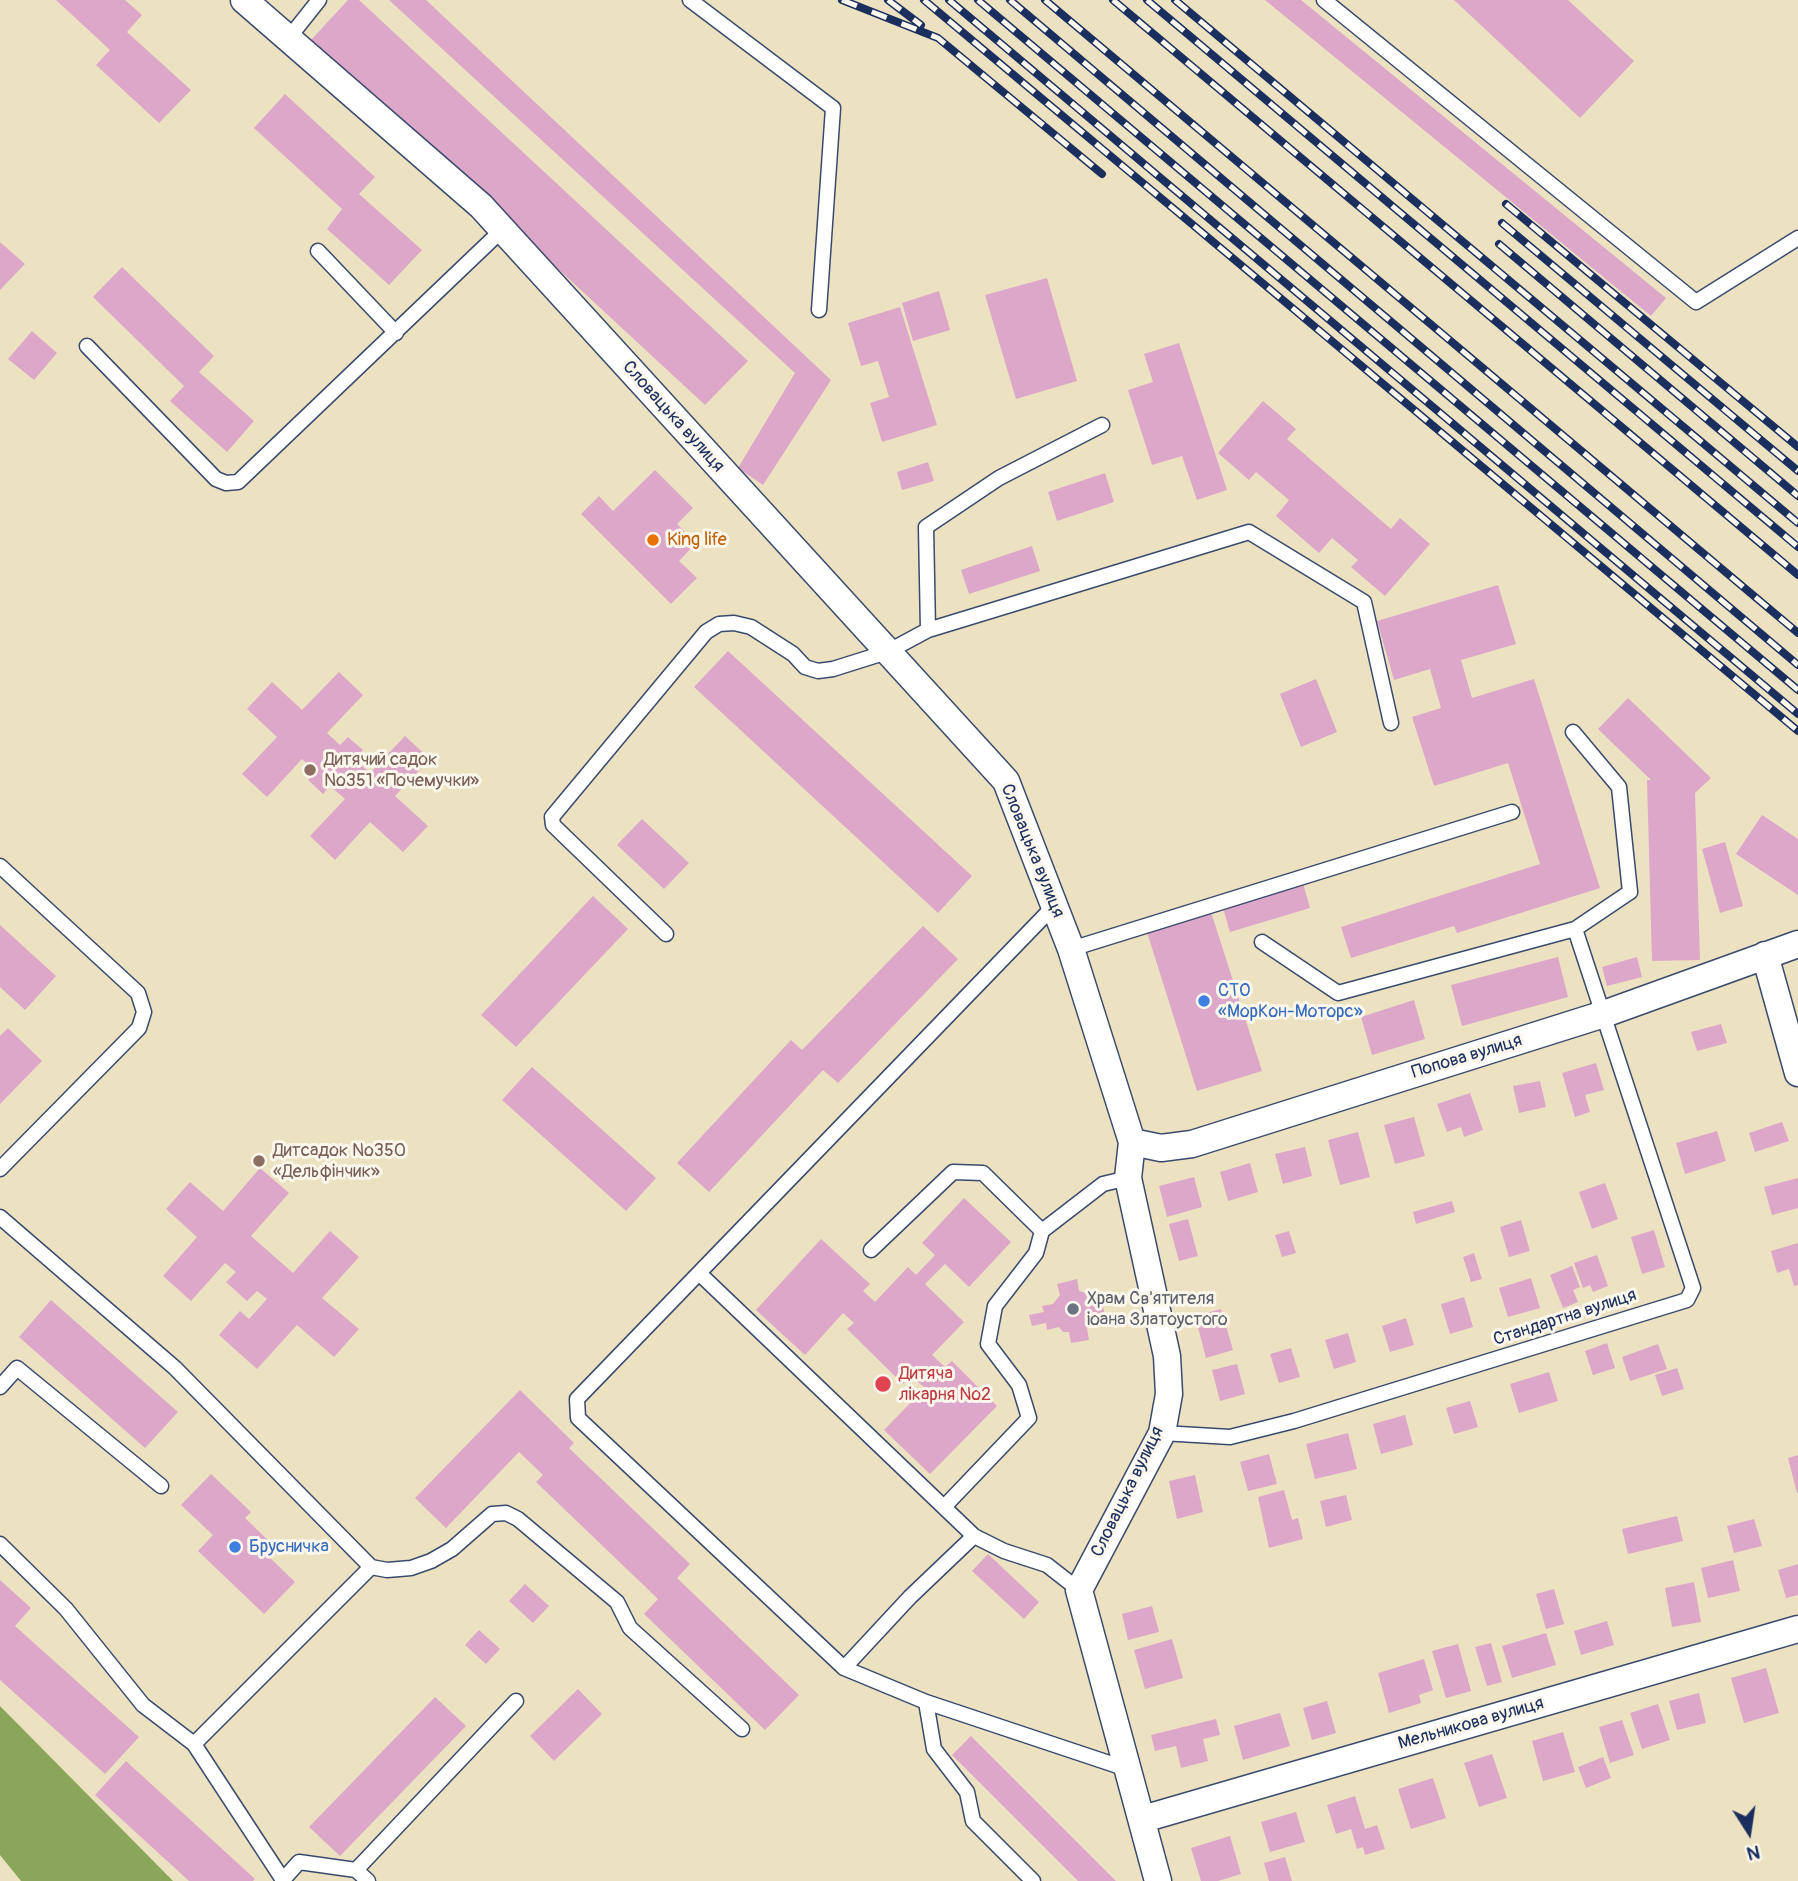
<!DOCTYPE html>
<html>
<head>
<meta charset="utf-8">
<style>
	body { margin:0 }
	#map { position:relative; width:1798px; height:1881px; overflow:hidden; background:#ece2c1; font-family:Pangolin,sans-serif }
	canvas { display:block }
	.north { position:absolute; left:1714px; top:1797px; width:70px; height:70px; -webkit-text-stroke:5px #fbf7ec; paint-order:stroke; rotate:168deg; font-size:19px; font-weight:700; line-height:28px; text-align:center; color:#1b2f5e }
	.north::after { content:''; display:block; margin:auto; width:24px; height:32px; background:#1b2f5e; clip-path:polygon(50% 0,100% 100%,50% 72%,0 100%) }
</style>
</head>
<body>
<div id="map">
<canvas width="1798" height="1881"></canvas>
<div class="north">N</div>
</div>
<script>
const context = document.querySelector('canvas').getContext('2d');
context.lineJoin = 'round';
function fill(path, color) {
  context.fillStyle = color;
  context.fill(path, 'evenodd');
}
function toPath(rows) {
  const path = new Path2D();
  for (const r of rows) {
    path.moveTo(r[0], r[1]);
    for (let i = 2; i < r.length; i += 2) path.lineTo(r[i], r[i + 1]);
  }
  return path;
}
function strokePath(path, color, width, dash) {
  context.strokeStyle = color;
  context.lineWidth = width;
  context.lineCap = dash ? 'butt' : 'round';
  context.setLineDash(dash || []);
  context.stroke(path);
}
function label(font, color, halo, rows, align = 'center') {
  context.font = font + ' Pangolin,sans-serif';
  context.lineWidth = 6;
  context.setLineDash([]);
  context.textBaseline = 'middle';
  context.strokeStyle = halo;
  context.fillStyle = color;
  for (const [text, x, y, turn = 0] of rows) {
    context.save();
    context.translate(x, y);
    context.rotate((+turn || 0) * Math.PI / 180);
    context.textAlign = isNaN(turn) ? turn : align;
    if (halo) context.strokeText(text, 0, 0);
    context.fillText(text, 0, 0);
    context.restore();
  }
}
fill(toPath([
	[0,1706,173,1881,21,1881,0,1855]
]), '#8aa65a');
fill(toPath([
	[56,0,125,0,142,15,127,32,191,90,159,123,96,65,110,50],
	[348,0,359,0,748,361,705,405,311,40],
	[389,0,426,0,831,380,763,485,738,468,795,373],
	[1265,0,1301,0,1666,298,1651,316],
	[1454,0,1568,0,1634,61,1580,118],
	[285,94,375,177,359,194,422,250,389,285,327,229,342,209,254,128],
	[0,242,25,264,0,290],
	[122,267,214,356,199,372,254,421,227,452,170,401,184,386,93,297],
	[1047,278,1077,381,1016,399,985,295],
	[939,291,950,330,913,341,902,303],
	[900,307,937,425,882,442,870,403,889,397,878,361,861,366,848,323],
	[32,331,57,353,34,380,8,359],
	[1179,343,1227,490,1197,500,1182,456,1152,465,1128,390,1153,382,1144,354],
	[1263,401,1296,429,1287,439,1391,529,1400,518,1430,544,1385,596,1351,567,1358,560,1332,538,1319,553,1276,516,1289,500,1256,472,1249,480,1218,453],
	[928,462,934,481,902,490,897,472],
	[655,470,693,508,677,524,696,543,679,561,697,578,671,604,581,514,599,496,613,511],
	[1105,473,1114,502,1057,521,1048,492],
	[1032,546,1040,571,969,594,961,570],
	[1498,585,1516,644,1461,660,1472,698,1534,679,1600,888,1457,933,1454,926,1351,958,1341,927,1540,864,1508,763,1434,786,1412,717,1441,708,1430,669,1394,680,1377,621],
	[728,651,972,876,938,913,694,687],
	[339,672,363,695,327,733,340,745,348,737,363,750,355,759,370,773,405,736,430,759,395,796,428,826,403,852,370,822,335,860,310,836,345,799,330,786,323,794,308,780,316,772,302,759,267,797,242,774,277,737,247,709,272,682,302,710],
	[1316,679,1337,732,1301,747,1280,694],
	[1628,698,1711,778,1695,793,1700,960,1652,961,1647,780,1651,780,1598,729],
	[1762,815,1798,839,1798,895,1736,854],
	[642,819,689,863,664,889,617,845],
	[1725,842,1743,906,1720,913,1702,849],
	[1303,883,1310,908,1230,932,1223,908],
	[593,896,628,929,516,1047,481,1015],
	[1211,912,1262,1071,1197,1091,1147,932],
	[0,925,56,976,25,1010,0,987],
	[923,926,958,959,838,1083,823,1070,709,1192,677,1163,791,1040,802,1050],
	[1558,957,1568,997,1462,1026,1451,985],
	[1637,957,1642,977,1607,986,1602,967],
	[1414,1000,1425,1039,1372,1055,1361,1017],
	[1721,1024,1727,1043,1697,1051,1691,1032],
	[8,1028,42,1061,0,1104,0,1036],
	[1596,1063,1604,1090,1585,1095,1590,1112,1575,1117,1562,1073],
	[532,1067,656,1178,626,1211,502,1100],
	[1540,1081,1546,1107,1519,1113,1513,1086],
	[1470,1093,1483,1130,1464,1137,1461,1127,1447,1132,1437,1104],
	[1414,1117,1425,1156,1395,1164,1384,1125],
	[1782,1122,1789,1141,1755,1152,1749,1133],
	[1717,1131,1726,1161,1685,1174,1676,1143],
	[1358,1132,1370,1177,1340,1185,1328,1140],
	[1305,1147,1312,1176,1283,1184,1275,1154],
	[1250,1163,1258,1192,1228,1201,1220,1172],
	[260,1168,289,1193,251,1236,293,1273,330,1231,359,1257,322,1298,359,1329,334,1357,297,1325,257,1369,219,1335,240,1311,249,1319,267,1299,257,1291,247,1301,226,1282,236,1272,225,1263,191,1301,163,1276,197,1237,166,1209,190,1182,223,1211],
	[1194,1177,1202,1207,1167,1217,1159,1186],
	[1798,1178,1798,1208,1772,1215,1764,1187],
	[1605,1183,1618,1219,1592,1229,1579,1192],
	[964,1198,1011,1242,969,1287,945,1264,925,1284,964,1322,932,1355,945,1367,952,1361,997,1406,930,1474,884,1430,925,1388,911,1376,903,1384,847,1329,854,1323,843,1313,805,1355,756,1310,821,1239,870,1284,863,1291,875,1302,908,1267,916,1275,935,1255,922,1243],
	[1452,1201,1455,1212,1416,1224,1413,1212],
	[1188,1219,1198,1256,1179,1261,1169,1224],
	[1521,1220,1530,1251,1509,1257,1500,1227],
	[1654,1230,1665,1267,1642,1274,1631,1237],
	[1289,1231,1296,1253,1282,1257,1275,1235],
	[1798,1243,1798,1285,1794,1286,1789,1269,1777,1273,1771,1251],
	[1474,1253,1482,1279,1471,1282,1463,1257],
	[1597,1255,1608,1286,1593,1292,1590,1285,1583,1288,1574,1263],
	[1572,1266,1580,1287,1573,1290,1578,1302,1563,1308,1550,1275],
	[1531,1278,1540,1308,1508,1317,1499,1288],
	[1077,1279,1079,1291,1089,1294,1100,1292,1105,1316,1094,1319,1092,1326,1087,1328,1089,1340,1071,1343,1069,1332,1063,1332,1059,1327,1047,1330,1046,1323,1032,1326,1029,1315,1044,1312,1042,1306,1053,1304,1060,1295,1057,1284],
	[1464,1297,1473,1327,1450,1334,1441,1304],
	[51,1300,178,1412,145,1448,19,1337],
	[1221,1309,1233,1350,1206,1358,1195,1316],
	[1406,1318,1414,1345,1390,1352,1382,1326],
	[1348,1333,1356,1362,1334,1369,1325,1340],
	[1607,1343,1615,1368,1593,1375,1585,1351],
	[1658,1344,1667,1369,1630,1381,1622,1357],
	[1291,1348,1300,1377,1279,1383,1270,1354],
	[1237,1364,1245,1394,1220,1401,1212,1370],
	[1677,1368,1684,1389,1662,1396,1655,1375],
	[1549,1372,1558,1401,1519,1413,1510,1384],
	[520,1390,574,1443,569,1448,690,1564,677,1578,799,1695,765,1730,644,1614,658,1599,536,1482,543,1475,519,1452,446,1528,415,1498],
	[1470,1401,1478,1427,1454,1434,1446,1408],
	[1405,1415,1413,1445,1381,1454,1373,1424],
	[1348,1433,1357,1469,1315,1479,1306,1444],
	[1269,1454,1277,1484,1248,1491,1240,1462],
	[1798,1455,1798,1493,1797,1493,1788,1458],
	[211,1474,251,1512,245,1518,271,1543,263,1551,295,1582,264,1614,198,1551,213,1535,181,1505],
	[1195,1475,1203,1512,1177,1519,1169,1481],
	[1284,1490,1292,1520,1298,1518,1303,1539,1269,1548,1258,1497],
	[1346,1495,1352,1520,1326,1527,1320,1501],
	[1677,1516,1683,1541,1628,1554,1622,1529],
	[1754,1519,1762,1546,1734,1553,1727,1526],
	[988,1554,1039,1602,1024,1619,972,1571],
	[1733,1560,1740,1591,1708,1598,1701,1568],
	[1798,1564,1798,1595,1786,1598,1778,1570],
	[0,1580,31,1608,15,1626,139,1737,105,1774,0,1680],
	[1694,1582,1701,1622,1672,1627,1665,1588],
	[525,1584,549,1606,533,1623,509,1601],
	[1554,1589,1564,1624,1546,1629,1536,1594],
	[1152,1606,1159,1632,1128,1640,1122,1614],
	[1607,1621,1614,1645,1581,1655,1574,1631],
	[479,1630,500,1649,486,1664,465,1645],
	[1546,1633,1556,1665,1512,1678,1502,1646],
	[1172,1639,1183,1678,1145,1689,1134,1650],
	[1491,1643,1502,1682,1487,1686,1475,1647],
	[1458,1644,1471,1691,1446,1698,1432,1651],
	[1424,1659,1433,1690,1419,1695,1421,1703,1389,1713,1378,1673],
	[1766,1668,1779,1713,1744,1723,1731,1678],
	[578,1689,602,1714,554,1761,530,1736],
	[1699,1693,1706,1723,1677,1730,1669,1701],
	[435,1697,466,1726,340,1856,309,1827],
	[1327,1701,1336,1733,1312,1740,1303,1708],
	[1658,1704,1670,1740,1642,1749,1630,1713],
	[1280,1713,1290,1746,1243,1760,1234,1726],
	[1216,1719,1220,1735,1203,1739,1208,1761,1181,1768,1176,1746,1155,1751,1151,1735],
	[1622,1720,1634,1755,1610,1763,1599,1727],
	[1563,1732,1575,1772,1543,1781,1532,1741],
	[971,1736,1116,1881,1078,1881,952,1755],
	[1492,1754,1507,1798,1479,1807,1464,1763],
	[1603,1757,1611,1778,1586,1788,1578,1767],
	[126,1761,255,1879,253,1881,189,1881,95,1795],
	[1433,1778,1446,1818,1411,1829,1398,1789],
	[1355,1796,1365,1829,1377,1825,1385,1849,1365,1855,1363,1847,1357,1849,1351,1829,1336,1834,1327,1805],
	[1296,1812,1305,1842,1270,1852,1261,1822],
	[1230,1836,1241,1874,1218,1881,1201,1881,1191,1848],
	[1285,1857,1292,1881,1269,1881,1264,1863]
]), '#dda7ca');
const service = toPath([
	[690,0,833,108,819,310],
	[1324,0,1696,302,1798,238],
	[288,39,319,0],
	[318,251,396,333],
	[87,346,216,479,226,483,238,482,502,230],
	[928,630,926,527,999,478,1102,425],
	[1573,732,1619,787,1630,892,1575,929],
	[0,866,138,993,144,1012,139,1028,0,1169],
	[666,934,553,825,552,817,706,632,719,624,734,623,751,627,793,654,805,667,818,671,833,669,887,652,928,630,1249,532,1364,602,1391,723],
	[1071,949,1512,812],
	[0,1217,175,1368,371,1567],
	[871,1250,953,1172,983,1173,1042,1231,1103,1184,1128,1178],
	[700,1274,974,1536,1004,1551,1047,1565,1079,1590],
	[0,1387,17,1368,161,1486],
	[1162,1433,1230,1437,1294,1421,1687,1300,1693,1288,1575,929,1338,993,1262,942],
	[944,1507,1029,1418,1019,1385,988,1344,995,1306,1036,1253,1042,1231],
	[974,1536,910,1597,844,1668,926,1702,934,1749,967,1792,973,1821,1033,1881],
	[0,1544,66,1609,143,1705,194,1744],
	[844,1668,578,1418,577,1399,1054,906],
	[926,1702,1127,1769],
	[283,1880,194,1744,371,1567,387,1570,411,1568,431,1561,452,1549,492,1514,506,1513,518,1519,617,1602,630,1628,742,1729],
	[282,1881,299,1862,356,1870],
	[368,1881,356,1870,516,1701]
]);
const minor = toPath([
	[244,0,481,206,1006,781,1071,949,1132,1142,1128,1178,1167,1356,1169,1394,1162,1433,1079,1590,1158,1881],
	[1765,955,1798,1073],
	[1132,1142,1161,1148,1192,1144,1604,1014,1798,944],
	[1143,1819,1798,1629]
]);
strokePath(service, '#3a4a6d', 17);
strokePath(minor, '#3a4a6d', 29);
strokePath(service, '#fff', 14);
strokePath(minor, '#fff', 26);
const rail = toPath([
	[842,0,938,38,1102,174],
	[888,0,921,25],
	[924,0,1798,731],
	[949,0,1798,714],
	[978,0,1798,690],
	[1010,0,1798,665],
	[1045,0,1798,633],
	[1113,0,1798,575],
	[1147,0,1798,547],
	[1175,0,1798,523],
	[1506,204,1798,447],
	[1502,223,1798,471],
	[1499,244,1798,496]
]);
strokePath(rail, '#1b2f5e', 8);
strokePath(rail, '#fbf7ec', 5, [16]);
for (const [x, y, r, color] of [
	[653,540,7,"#e8710a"],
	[310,770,7,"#8d6e63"],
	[1204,1001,7,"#3f7fe0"],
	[259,1161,7,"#8d6e63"],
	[1073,1309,7,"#6b7280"],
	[883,1384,9,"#e0444e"],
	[235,1547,7,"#3f7fe0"]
]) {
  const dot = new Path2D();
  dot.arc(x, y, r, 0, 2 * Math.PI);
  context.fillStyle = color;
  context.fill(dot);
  strokePath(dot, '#fbf7ec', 2.5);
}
label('18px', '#1b2f5e', '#fbf7ec', [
	["Словацька вулиця",673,417,48],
	["Словацька вулиця",1032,851,68],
	["Попова вулиця",1467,1057,-17],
	["Стандартна вулиця",1565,1318,-18],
	["Словацька вулиця",1128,1492,-64],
	["Мельникова вулиця",1471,1724,-16]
]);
label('18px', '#c56008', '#fbf7ec', [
	["King life",667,540]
], 'left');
label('18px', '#785e54', '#fbf7ec', [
	["Дитячий садок",324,760],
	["№351 «Почемучки»",324,781],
	["Дитсадок №350",273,1151],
	["«Дельфінчик»",273,1172]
], 'left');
label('18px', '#366cbe', '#fbf7ec', [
	["СТО",1218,991],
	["«МорКон-Моторс»",1218,1012],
	["Брусничка",249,1547]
], 'left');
label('18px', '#5b616d', '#fbf7ec', [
	["Храм Св'ятителя",1087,1299],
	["іоана Златоустого",1087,1320]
], 'left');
label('18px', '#be3a42', '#fbf7ec', [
	["Дитяча",899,1374],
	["лікарня №2",899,1395]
], 'left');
</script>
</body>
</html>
